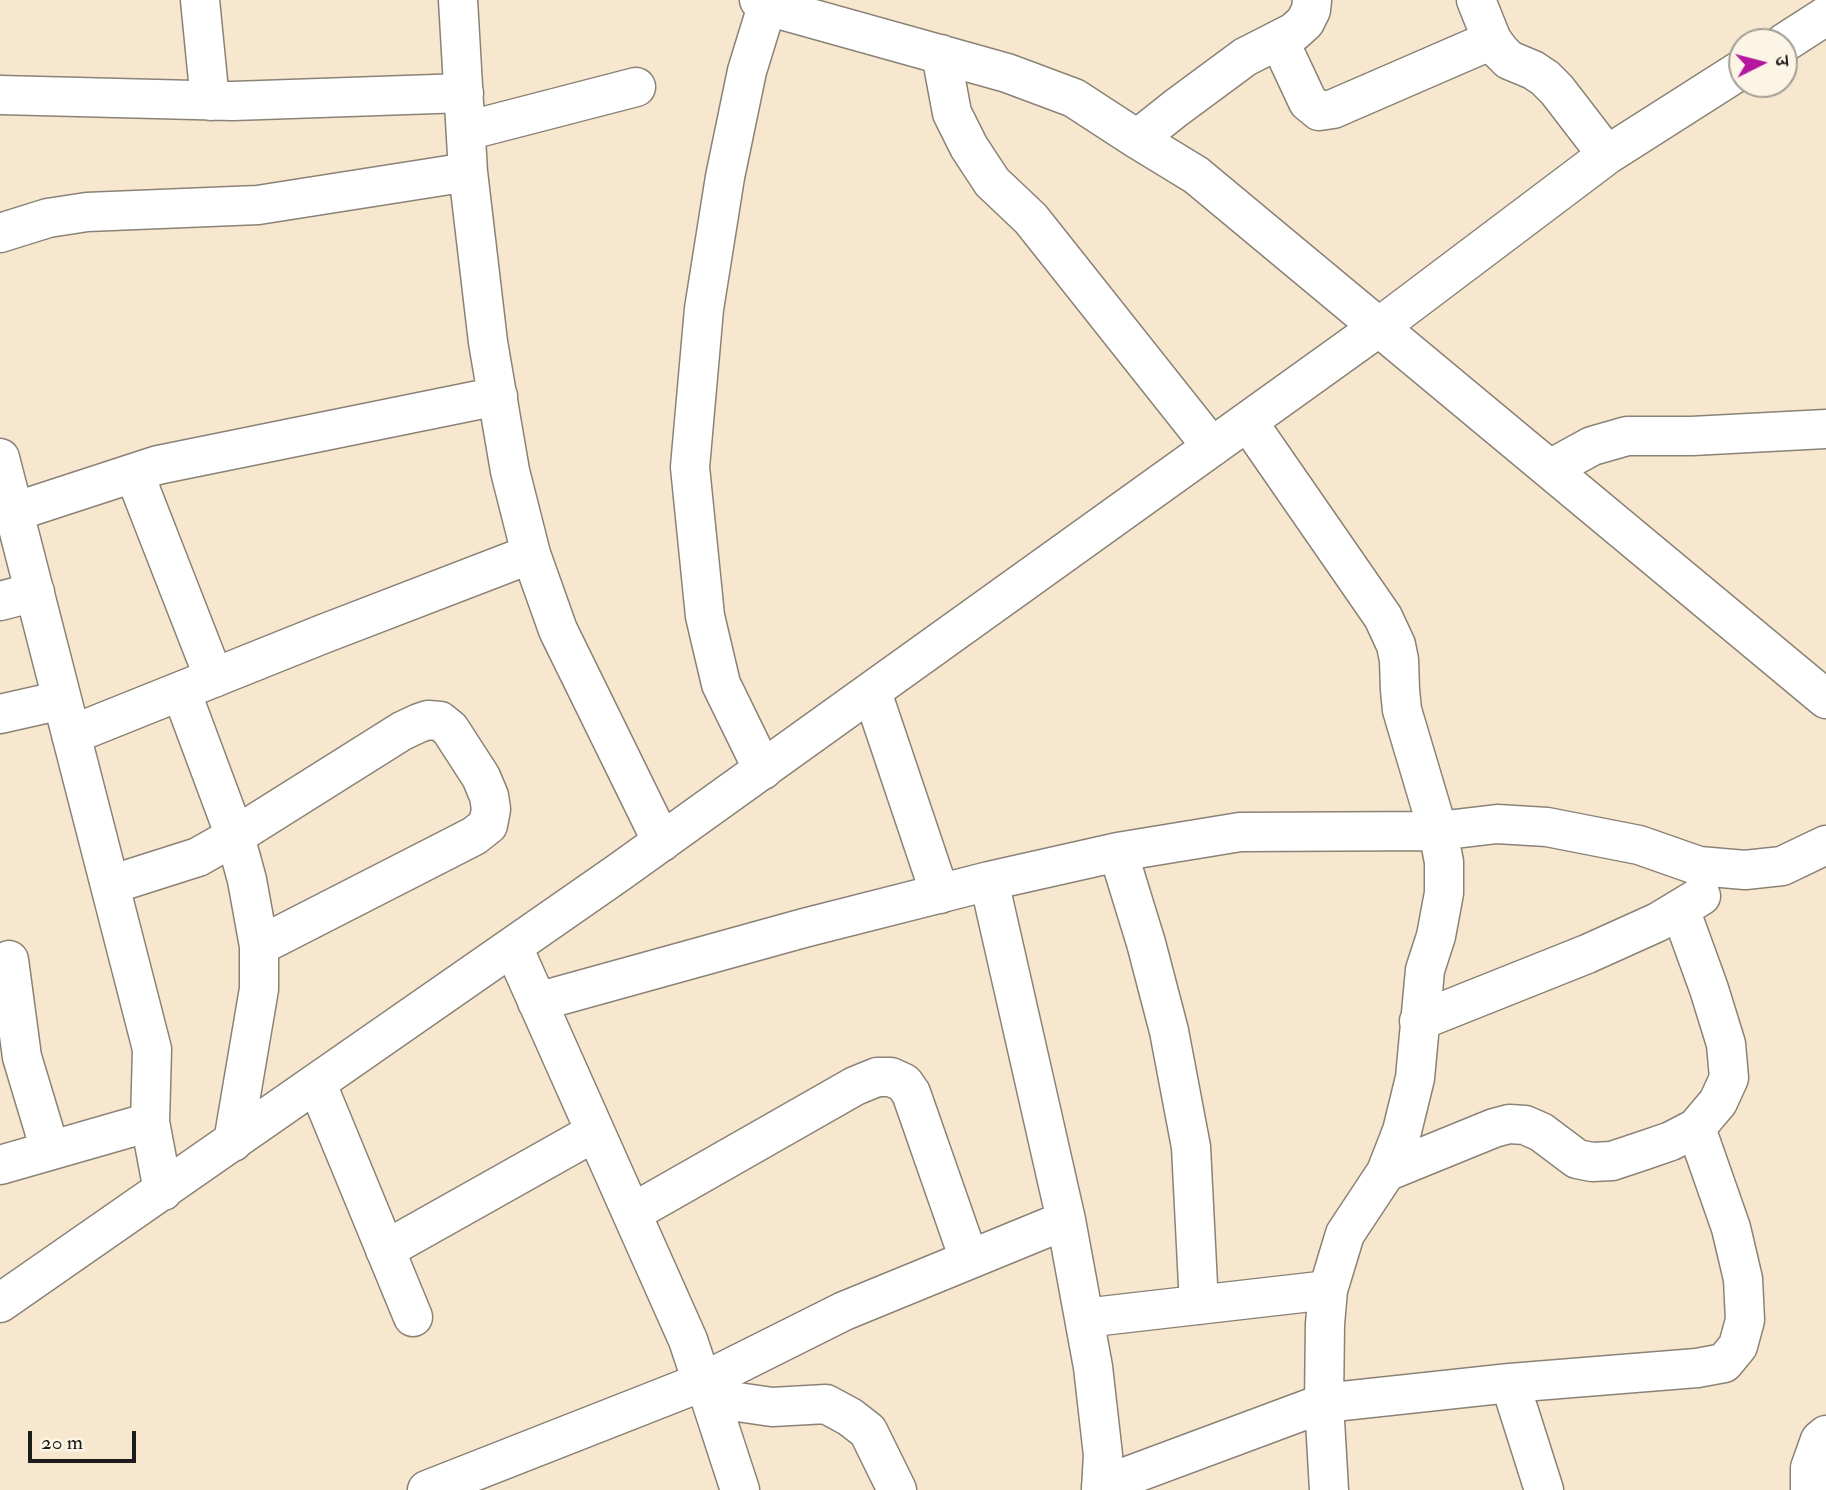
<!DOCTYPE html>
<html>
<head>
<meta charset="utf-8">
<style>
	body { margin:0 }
	#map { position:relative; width:1826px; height:1490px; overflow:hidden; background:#f7e7cf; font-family:"IM FELL Double Pica","Noto Serif Devanagari",serif }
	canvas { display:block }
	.north { position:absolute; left:1728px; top:28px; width:70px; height:70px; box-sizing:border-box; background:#fcf5e5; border:2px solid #a29e95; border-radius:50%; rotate:84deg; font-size:19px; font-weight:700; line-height:28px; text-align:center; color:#1c1c1c }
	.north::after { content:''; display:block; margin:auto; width:24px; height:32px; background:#b5179e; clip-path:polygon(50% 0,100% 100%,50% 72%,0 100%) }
	.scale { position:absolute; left:28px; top:1431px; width:108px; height:32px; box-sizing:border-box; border:4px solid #1c1c1c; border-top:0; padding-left:9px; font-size:21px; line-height:24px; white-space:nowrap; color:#1c1c1c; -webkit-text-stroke:5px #fcf5e5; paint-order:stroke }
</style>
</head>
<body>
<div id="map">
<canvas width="1826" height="1490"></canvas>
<div class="north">उ</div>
<div class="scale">20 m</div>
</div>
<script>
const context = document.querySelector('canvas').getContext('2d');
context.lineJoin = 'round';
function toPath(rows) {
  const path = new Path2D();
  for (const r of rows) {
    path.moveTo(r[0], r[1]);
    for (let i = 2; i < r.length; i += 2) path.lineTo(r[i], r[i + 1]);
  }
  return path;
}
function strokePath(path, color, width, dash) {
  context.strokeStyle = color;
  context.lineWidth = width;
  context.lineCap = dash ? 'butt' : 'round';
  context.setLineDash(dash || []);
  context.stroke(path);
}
const minor = toPath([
	[200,0,210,101],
	[458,0,468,172,488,342,510,471,531,554,558,630,662,842],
	[759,0,767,6,1007,73,1074,98,1137,139,1196,175,1826,699],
	[1476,0,1492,40,1500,51,1509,60,1533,70,1545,78,1557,90,1607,155],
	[1279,40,1308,102,1319,111,1333,109,1492,40],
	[1784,43,1826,16],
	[941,54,952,113,969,147,992,182,1031,219,1212,447],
	[0,95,233,101,464,93],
	[466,131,636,87],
	[1137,139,1176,108,1245,57,1294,32,1305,22,1311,10,1312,0],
	[0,233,48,218,87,212,258,205,468,172],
	[1248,422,1383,617,1396,645,1399,660,1400,690,1402,710,1438,831,1444,862,1444,893,1436,936,1425,970,1415,1078,1402,1131,1386,1172,1345,1234,1328,1290,1325,1324,1324,1403,1329,1490],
	[0,458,152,1049,150,1122,163,1191],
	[1550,469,1592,446,1627,436,1692,436,1826,429],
	[134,473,214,678],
	[14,512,158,465,498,396],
	[0,601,35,592],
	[181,691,235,836,247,880,259,946,259,989,233,1142],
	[872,692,940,894],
	[0,714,62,700],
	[71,735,323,634,531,554],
	[763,770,721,684,705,616,690,467,704,309,725,177,747,71,767,6,781,0],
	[1118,852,1146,943,1169,1031,1191,1147,1199,1305],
	[989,881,1066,1220,1093,1367,1103,1455,1101,1490],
	[110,885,198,857,235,836,402,731,419,723,428,720,440,721,450,729,481,777,489,796,491,809,488,825,474,836,259,946],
	[513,947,688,1340,702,1382,710,1398,740,1490],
	[9,960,22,1057,50,1150],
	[537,1002,804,928,989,881,1118,852,1240,832,1438,831,1497,824,1547,827,1639,845,1699,866,1745,870,1782,866,1826,845],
	[1419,1021,1587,954,1658,922,1701,896],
	[317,1084,413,1317],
	[0,1165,150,1122],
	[1386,1172,1494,1128,1509,1124,1525,1125,1541,1132,1577,1159,1592,1162,1612,1161,1645,1150,1671,1141,1696,1128,1718,1102,1729,1078,1726,1044,1709,989,1680,909],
	[632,1213,855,1086,877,1077,891,1077,904,1083,911,1093,969,1259],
	[385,1250,595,1132],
	[0,1303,618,873,1379,327,1607,155,1742,69],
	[1084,1318,1328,1290],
	[1510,1383,1544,1490],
	[710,1398,772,1407,826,1404,850,1417,868,1431,897,1490],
	[1101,1486,1324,1403,1510,1383,1697,1368,1724,1363,1738,1346,1745,1320,1743,1279,1731,1228,1696,1128],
	[427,1490,702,1382,844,1311,1066,1220],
	[1810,1490,1810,1468,1820,1440,1826,1435]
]);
strokePath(minor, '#8a8276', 41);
strokePath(minor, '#fff', 38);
</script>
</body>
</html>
